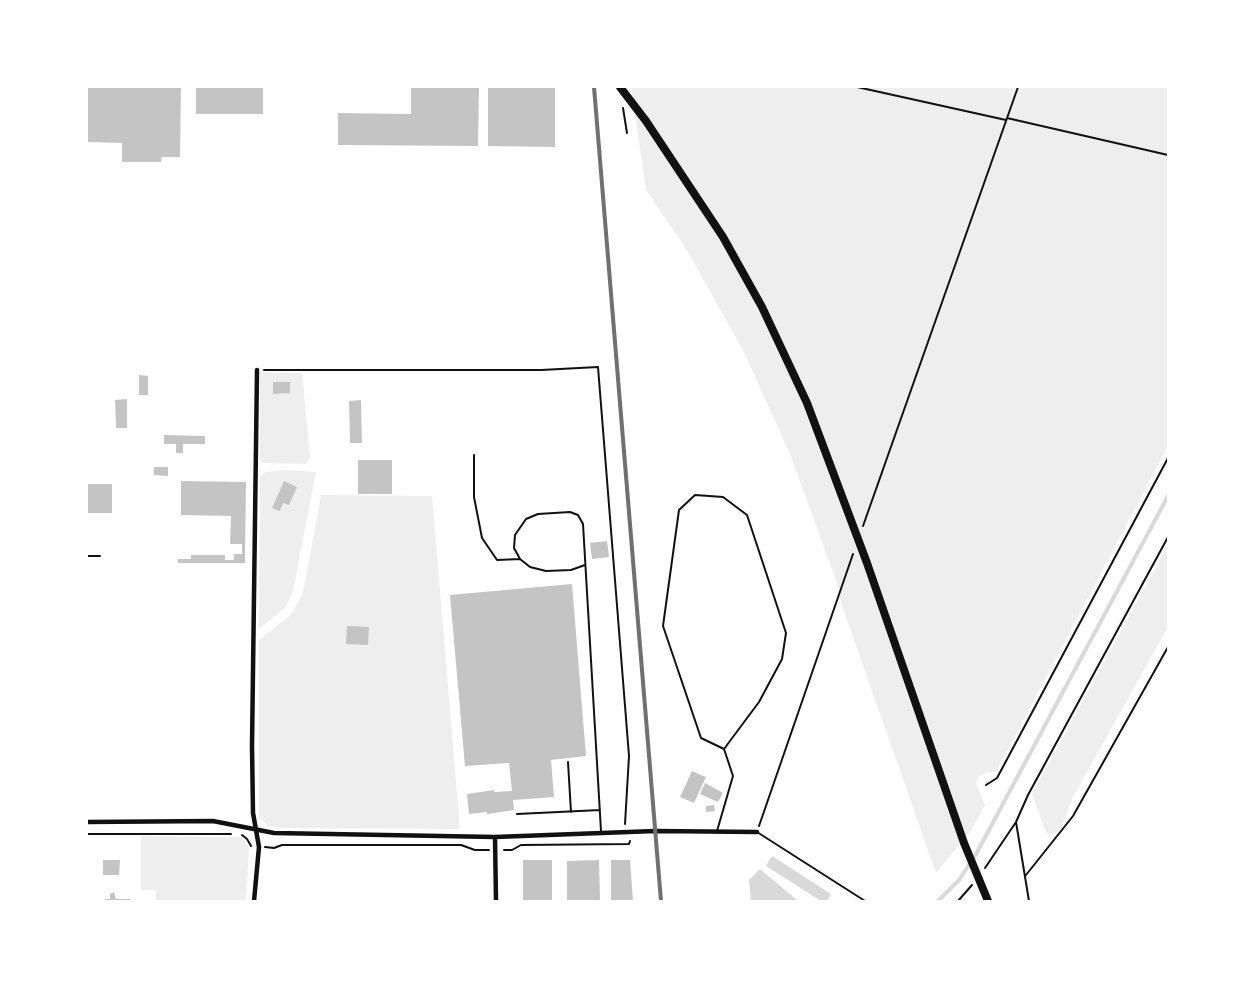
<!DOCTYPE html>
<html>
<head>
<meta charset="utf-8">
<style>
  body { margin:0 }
  #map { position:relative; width:1255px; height:988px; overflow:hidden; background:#fff; font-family:Montserrat,sans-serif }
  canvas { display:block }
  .frame { position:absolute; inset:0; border:88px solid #fff; pointer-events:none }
</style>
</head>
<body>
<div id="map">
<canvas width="1255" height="988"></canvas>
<div class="frame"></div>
</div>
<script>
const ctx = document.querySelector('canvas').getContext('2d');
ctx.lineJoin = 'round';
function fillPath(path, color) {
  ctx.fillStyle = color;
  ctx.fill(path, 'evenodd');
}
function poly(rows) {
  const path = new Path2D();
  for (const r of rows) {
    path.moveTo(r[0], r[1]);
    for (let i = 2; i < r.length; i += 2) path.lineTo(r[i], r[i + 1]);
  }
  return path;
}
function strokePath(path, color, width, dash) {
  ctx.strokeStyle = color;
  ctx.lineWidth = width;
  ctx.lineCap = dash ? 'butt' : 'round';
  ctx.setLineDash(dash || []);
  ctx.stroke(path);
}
fillPath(poly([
  [631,87,1168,87,1168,446,996,772,987,772,979,776,976,783,985,805,970,832,936,873,842,606,836,580,790,454,743,350,685,247,646,190],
  [260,372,302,373,310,457,306,464,263,463,260,460],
  [286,470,316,472,293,591,286,607,259,629,260,477,265,472],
  [321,495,432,496,460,829,284,828,269,826,259,818,259,640,286,619,292,613,302,595,306,578],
  [1168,545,1168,627,1073,797,1065,819,1056,834,1046,833,1032,794],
  [141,836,242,837,249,847,246,901,156,901,156,890,141,890]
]), '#eee');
fillPath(poly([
  [772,856,831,894,827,901,821,901,766,866],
  [760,869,798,901,751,901,749,880]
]), '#d9d9d9');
strokePath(poly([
  [938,901,959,880,975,856,1168,496]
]), '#d9d9d9', 4);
fillPath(poly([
  [88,87,181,87,180,157,162,157,161,162,122,162,122,143,87,142],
  [196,87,263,87,263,114,196,114],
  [411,87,479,87,478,146,338,145,338,113,411,114],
  [488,87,555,87,555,147,488,146],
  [139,375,148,376,148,395,139,395],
  [273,382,290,382,290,393,273,394],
  [127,399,127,428,116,428,115,400],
  [361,400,362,443,350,443,349,401],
  [164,435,205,436,205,444,183,444,183,453,176,453,176,444,164,444],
  [358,460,392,460,392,494,358,494],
  [154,467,168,467,168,476,154,475],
  [181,481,246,482,245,563,178,563,178,559,191,559,191,555,225,555,225,560,234,560,234,554,242,554,242,544,230,544,231,516,181,515],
  [284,481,297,487,289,505,283,503,280,511,272,508],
  [87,484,112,484,112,513,87,513],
  [607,541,609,557,592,559,590,543],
  [572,584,586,756,551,760,554,797,513,800,514,810,487,814,487,812,469,814,467,794,494,790,494,792,512,791,509,763,465,766,450,595],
  [347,626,369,627,368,645,346,644],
  [692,771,706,777,694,803,680,797],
  [705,783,723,793,718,802,700,794],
  [714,805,715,811,706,812,706,806],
  [103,860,120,860,119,875,103,875],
  [523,860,552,860,552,901,523,901],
  [599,860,600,901,567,901,567,861],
  [611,860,630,860,633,901,611,901],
  [114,892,116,899,130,899,130,901,105,901,105,899,110,899,110,894]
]), '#c4c4c4');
strokePath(poly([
  [857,87,1006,120],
  [623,108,627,133],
  [1007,118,1168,155],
  [264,370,541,370,598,367,629,756,625,824],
  [863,526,1018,87],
  [986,785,997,778,1168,458],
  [1016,822,1029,901],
  [759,826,853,554],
  [87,834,231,834],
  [242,835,247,839,251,846],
  [265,847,274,848,282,845,461,845,475,850,489,850],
  [504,850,512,850,521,845,629,844,630,841],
  [985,868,1016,822,1028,795,1168,537],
  [1026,875,1073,816,1168,647],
  [958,901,972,885]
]), '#111', 2);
strokePath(poly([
  [474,455,474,497,482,538,497,560,520,559],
  [87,556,100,556],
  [585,565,571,570,546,571,530,567,520,559,514,548,515,535,526,519,538,514,570,512,578,515,583,524,601,831],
  [568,762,571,812],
  [517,814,600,810],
  [717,831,733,776,724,749,759,702,782,659,786,633,747,515,723,497,695,495,679,510,663,626,701,738,724,749],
  [757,832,865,901]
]), '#111', 2);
strokePath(poly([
  [87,822,213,821,274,833,495,837,655,831,757,832],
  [495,837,496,901],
  [254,901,259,847,253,813,252,746,257,370]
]), '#111', 4.5);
strokePath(poly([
  [620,87,646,121,723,237,762,307,807,403,867,563,964,843,988,901]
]), '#111', 8);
strokePath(poly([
  [594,87,661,901]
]), '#707070', 4);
</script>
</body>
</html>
